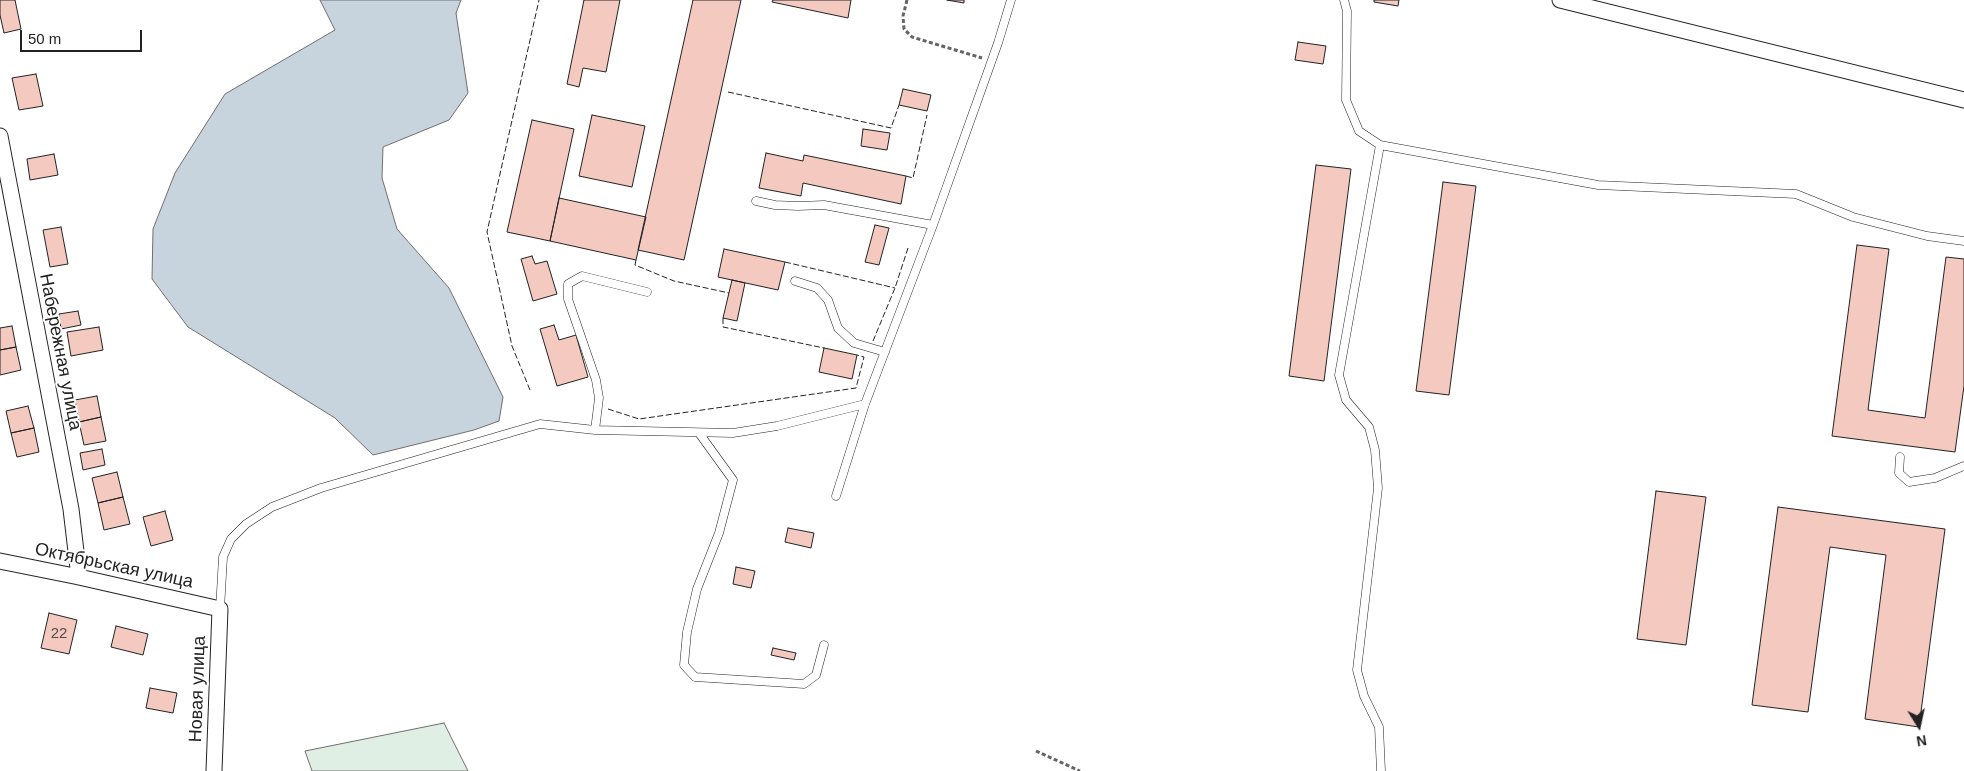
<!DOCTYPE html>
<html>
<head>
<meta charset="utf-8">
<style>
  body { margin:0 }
  #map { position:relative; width:1964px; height:771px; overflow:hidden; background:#fff; font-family:Arial,sans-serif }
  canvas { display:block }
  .north { position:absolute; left:1894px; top:701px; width:50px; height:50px; -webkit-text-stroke:4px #fff; paint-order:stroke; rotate:170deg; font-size:14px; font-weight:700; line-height:20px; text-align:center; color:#222 }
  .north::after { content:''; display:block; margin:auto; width:18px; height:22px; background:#222; clip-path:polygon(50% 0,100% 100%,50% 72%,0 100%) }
  .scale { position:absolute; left:20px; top:30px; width:122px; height:22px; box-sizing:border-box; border:2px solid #222; border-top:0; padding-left:6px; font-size:15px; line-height:18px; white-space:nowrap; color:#222; -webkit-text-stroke:4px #fff; paint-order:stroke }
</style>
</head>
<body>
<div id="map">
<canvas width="1964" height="771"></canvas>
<div class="north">N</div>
<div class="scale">50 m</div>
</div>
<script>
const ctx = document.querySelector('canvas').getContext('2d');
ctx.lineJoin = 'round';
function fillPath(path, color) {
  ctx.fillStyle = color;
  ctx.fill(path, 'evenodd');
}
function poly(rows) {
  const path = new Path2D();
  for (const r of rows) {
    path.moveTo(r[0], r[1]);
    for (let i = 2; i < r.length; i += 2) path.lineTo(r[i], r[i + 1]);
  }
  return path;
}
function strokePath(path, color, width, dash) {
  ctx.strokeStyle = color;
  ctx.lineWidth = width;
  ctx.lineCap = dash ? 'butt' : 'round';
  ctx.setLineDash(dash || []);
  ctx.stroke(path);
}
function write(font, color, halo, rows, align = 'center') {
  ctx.font = font + ' Arial,sans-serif';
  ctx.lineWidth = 4;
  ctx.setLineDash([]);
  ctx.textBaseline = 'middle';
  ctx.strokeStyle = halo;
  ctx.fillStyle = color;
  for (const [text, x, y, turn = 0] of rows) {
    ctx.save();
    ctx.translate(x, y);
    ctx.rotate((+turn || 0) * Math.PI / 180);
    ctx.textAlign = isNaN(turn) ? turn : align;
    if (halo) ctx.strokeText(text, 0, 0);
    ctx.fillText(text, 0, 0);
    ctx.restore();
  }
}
const green = poly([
  [444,723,468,771,312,771,305,751,444,723]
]);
fillPath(green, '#e0efe3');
strokePath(green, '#6f6f6f', 1);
const water = poly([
  [320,0,461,0,456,13,468,93,449,120,383,147,382,178,397,229,449,288,503,397,499,421,474,430,373,455,335,418,188,327,152,279,153,229,175,173,225,94,335,30,320,0]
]);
fillPath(water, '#c7d3dd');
strokePath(water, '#6f6f6f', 1);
const building = poly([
  [0,0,15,0,21,29,4,33,0,15,0,0],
  [584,0,620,0,606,72,583,68,579,87,567,84,584,0],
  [693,0,741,0,684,260,638,250,693,0],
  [773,0,851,0,848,18,772,2,773,0],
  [947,0,964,0,964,3,947,0],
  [1374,0,1399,0,1398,6,1374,2,1374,0],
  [1298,42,1326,46,1323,64,1295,60,1298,42],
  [36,74,43,106,19,110,12,78,36,74],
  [903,89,931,95,927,111,899,105,903,89],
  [592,115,645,126,632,187,579,176,592,115],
  [532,120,574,129,550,241,507,232,532,120],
  [863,129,890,133,887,150,861,146,863,129],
  [766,153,803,161,804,155,906,176,901,204,803,183,801,196,759,188,766,153],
  [54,154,58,175,30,180,27,159,54,154],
  [1316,165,1351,169,1324,381,1289,376,1316,165],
  [1443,182,1476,186,1449,395,1416,391,1443,182],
  [559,198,646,217,636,260,550,241,559,198],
  [875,225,889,228,879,265,865,262,875,225],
  [61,227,68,264,50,267,43,230,61,227],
  [1857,245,1889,249,1868,410,1925,418,1946,257,1964,259,1964,386,1955,452,1832,436,1857,245],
  [724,249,785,262,778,290,718,277,724,249],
  [532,256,535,264,547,261,557,294,533,301,521,259,532,256],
  [732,280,745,283,737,321,723,318,732,280],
  [78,311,81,325,61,329,59,314,78,311],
  [554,325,559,340,576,335,588,377,557,386,540,329,554,325],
  [12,326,16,347,0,350,0,328,12,326],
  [99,327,103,350,71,356,67,332,99,327],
  [16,347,21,370,0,375,0,350,16,347],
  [824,348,857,355,852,379,819,372,824,348],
  [97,396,101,417,79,422,75,400,97,396],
  [28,406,34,428,11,433,6,411,28,406],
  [101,417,106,441,84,445,79,422,101,417],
  [34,428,39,452,17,457,11,433,34,428],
  [102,449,105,465,83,470,80,453,102,449],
  [117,472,123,497,98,503,92,478,117,472],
  [1656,491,1706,497,1686,645,1637,639,1656,491],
  [123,497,130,524,104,530,98,503,123,497],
  [1778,507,1945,529,1919,727,1865,719,1886,555,1830,547,1808,712,1752,705,1778,507],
  [165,511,173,540,151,546,143,517,165,511],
  [788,528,814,533,811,548,785,542,788,528],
  [736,567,755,571,751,588,733,584,736,567],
  [49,613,77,620,69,654,41,648,49,613],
  [116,626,148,634,143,655,111,647,116,626],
  [773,648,796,653,794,660,771,655,773,648],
  [150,688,177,693,173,713,146,708,150,688]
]);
fillPath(building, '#f3c9c0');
strokePath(building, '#222', 1);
const service = poly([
  [1344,0,1347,11,1346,100,1359,131,1380,145,1598,185,1796,194,1853,217,1927,236,1964,241],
  [1380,145,1339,375,1346,400,1369,427,1375,450,1378,488,1357,670,1364,696,1379,727,1381,771],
  [756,201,775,205,798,206,824,205,933,225],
  [795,281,817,288,828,300,838,328,854,343,885,352],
  [595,430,599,398,596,380,568,299,568,284,582,276,647,292],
  [699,433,733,480,719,533,697,589,687,632,684,665,695,677,804,684,816,675,824,645],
  [1900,457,1899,473,1909,482,1935,478,1964,466],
  [836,496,865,404,933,225,998,43,1011,0],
  [220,609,223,557,231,539,246,524,272,507,321,488,540,424,595,430,733,433,777,426,865,404]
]);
const minor = poly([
  [1560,0,1964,100],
  [0,136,71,509,79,577],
  [0,561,79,577,220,609,214,771]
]);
strokePath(service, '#222', 9);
strokePath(minor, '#222', 17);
strokePath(poly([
  [907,0,903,16,904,29,912,37,982,58],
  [1036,751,1080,771]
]), '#646464', 3, [4, 2.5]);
strokePath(service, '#fff', 8);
strokePath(minor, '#fff', 15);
strokePath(poly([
  [728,92,891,128,899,105],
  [906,176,913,178,927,115],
  [636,260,635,265,674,281,729,293],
  [785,262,895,288],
  [723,318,723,327,824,348],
  [873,341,895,288,908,248],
  [530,390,512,346,487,232,539,0],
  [608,409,639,419,856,388,864,357,857,355]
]), '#222', 1, [6, 2.5]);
write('15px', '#564c4a', null, [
  ["22",59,634]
]);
write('18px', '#222', '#fff', [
  ["Набережная улица",60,352,79],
  ["Октябрьская улица",114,566,12],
  ["Новая улица",198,689,-88]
]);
</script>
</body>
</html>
